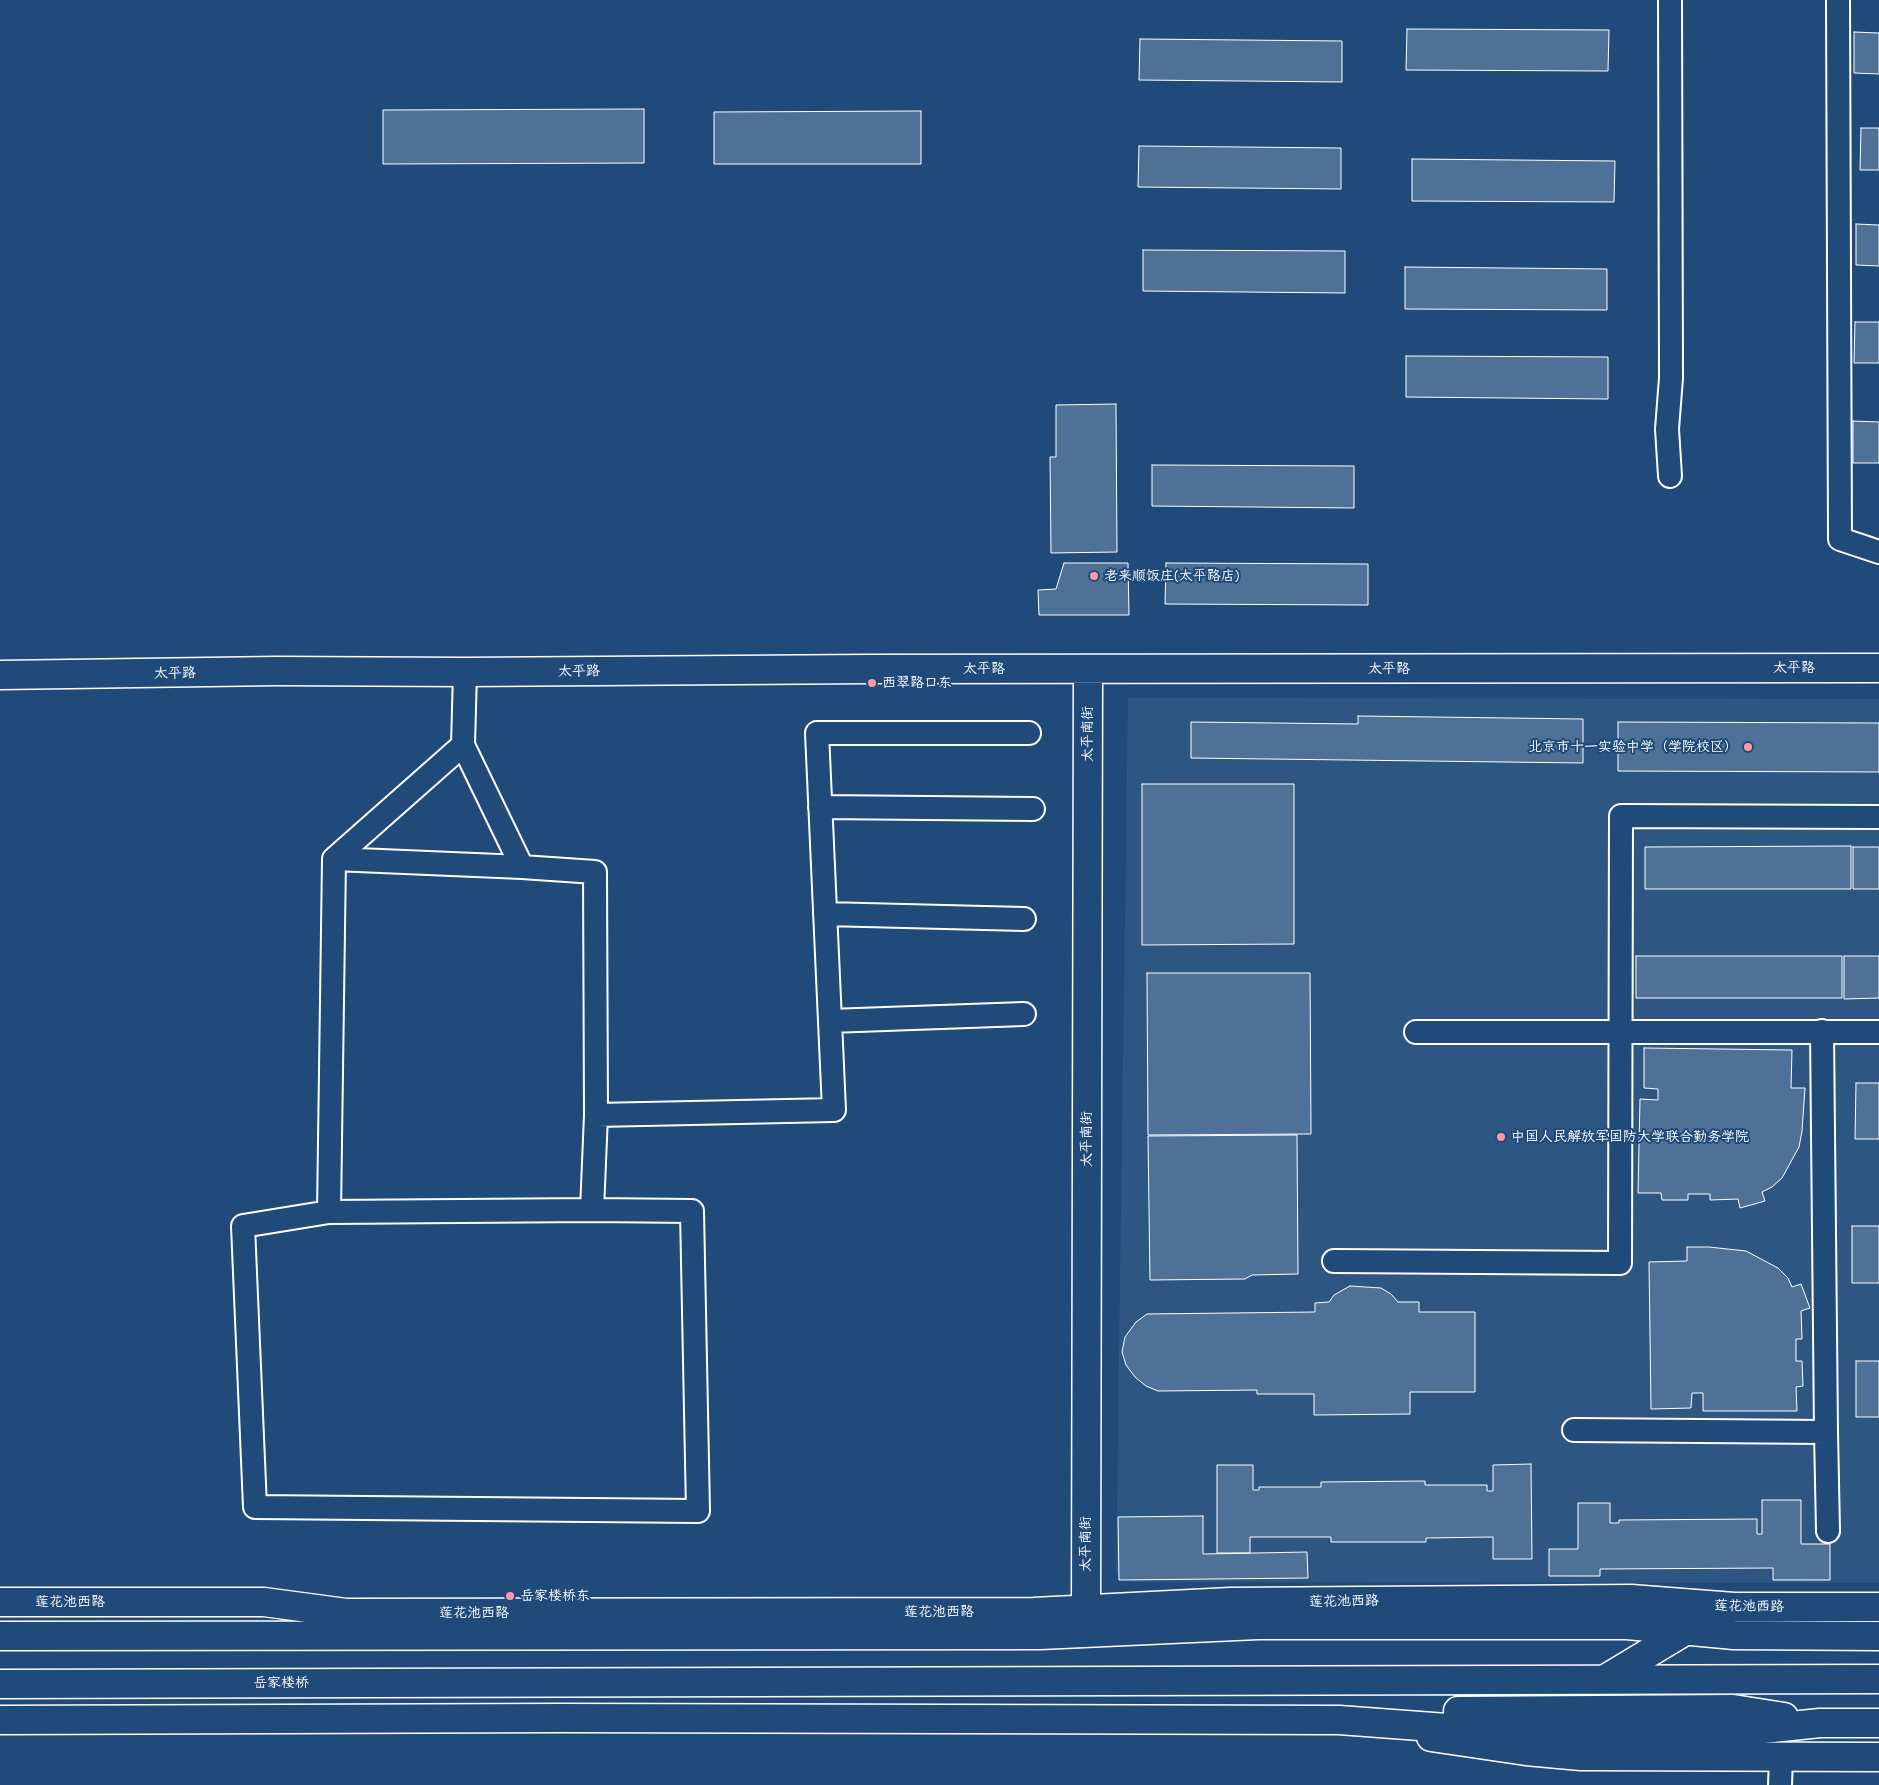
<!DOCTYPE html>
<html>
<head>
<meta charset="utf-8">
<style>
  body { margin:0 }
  canvas { display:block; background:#1f4a7a }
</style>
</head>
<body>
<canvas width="1879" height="1785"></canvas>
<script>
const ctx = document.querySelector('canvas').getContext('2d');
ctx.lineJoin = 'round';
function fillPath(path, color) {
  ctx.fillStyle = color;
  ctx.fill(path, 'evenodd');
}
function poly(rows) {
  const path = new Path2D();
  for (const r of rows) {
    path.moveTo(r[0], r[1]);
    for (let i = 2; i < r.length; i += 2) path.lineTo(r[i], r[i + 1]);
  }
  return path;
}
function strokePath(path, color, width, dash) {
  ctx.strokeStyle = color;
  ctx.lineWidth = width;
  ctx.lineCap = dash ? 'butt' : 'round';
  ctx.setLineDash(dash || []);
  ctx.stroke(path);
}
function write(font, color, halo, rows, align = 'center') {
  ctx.font = font + ' Mali,"LXGW WenKai TC",sans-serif';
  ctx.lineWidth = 4;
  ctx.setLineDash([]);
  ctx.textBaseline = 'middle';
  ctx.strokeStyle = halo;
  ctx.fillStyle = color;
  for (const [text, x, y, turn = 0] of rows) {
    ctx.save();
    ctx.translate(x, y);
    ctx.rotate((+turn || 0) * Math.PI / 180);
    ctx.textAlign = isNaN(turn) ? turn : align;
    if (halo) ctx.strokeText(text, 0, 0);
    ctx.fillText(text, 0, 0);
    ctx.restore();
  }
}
fillPath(poly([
  [1128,698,1879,699,1879,1583,1132,1582,1116,1574]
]), '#2e5683');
const building = poly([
  [1407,29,1609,30,1608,71,1406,70,1407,29],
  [1854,32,1879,33,1879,74,1854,73,1854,32],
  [1140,39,1342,41,1342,82,1139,80,1140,39],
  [644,109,644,163,383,164,383,110,644,109],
  [921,111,921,164,714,164,714,112,921,111],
  [1861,128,1879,128,1879,170,1860,170,1861,128],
  [1139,146,1341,148,1341,189,1138,187,1139,146],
  [1412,159,1615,161,1614,202,1412,201,1412,159],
  [1856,224,1879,225,1879,266,1856,265,1856,224],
  [1143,250,1345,251,1345,293,1143,291,1143,250],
  [1405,267,1607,269,1607,310,1405,309,1405,267],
  [1855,322,1879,322,1879,363,1854,363,1855,322],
  [1406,356,1608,357,1608,399,1406,397,1406,356],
  [1116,404,1117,552,1051,553,1050,457,1056,457,1056,405,1116,404],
  [1853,421,1879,422,1879,463,1853,463,1853,421],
  [1152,465,1354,466,1354,508,1152,506,1152,465],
  [1064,563,1128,563,1129,615,1039,615,1038,590,1056,589,1064,563],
  [1166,563,1368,564,1368,605,1165,604,1166,563],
  [1358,716,1583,719,1583,763,1191,758,1191,722,1358,724,1358,716],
  [1618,722,1879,723,1879,772,1618,771,1618,722],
  [1142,784,1294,784,1294,944,1142,945,1142,784],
  [1851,846,1851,889,1645,889,1645,847,1851,846],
  [1853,847,1879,847,1879,889,1853,889,1853,847],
  [1636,956,1842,956,1842,998,1636,998,1636,956],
  [1844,956,1879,956,1879,998,1844,999,1844,956],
  [1147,973,1310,973,1311,1134,1148,1135,1147,973],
  [1644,1048,1792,1050,1791,1088,1805,1088,1802,1131,1799,1147,1782,1178,1772,1187,1762,1192,1765,1201,1740,1208,1738,1199,1710,1200,1710,1194,1688,1194,1688,1200,1662,1200,1661,1193,1638,1193,1640,1099,1658,1100,1658,1089,1644,1088,1644,1048],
  [1856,1083,1879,1083,1879,1139,1855,1139,1856,1083],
  [1297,1135,1298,1274,1252,1275,1245,1279,1150,1280,1148,1136,1297,1135],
  [1852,1226,1879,1226,1879,1283,1852,1283,1852,1226],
  [1687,1247,1709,1247,1746,1251,1778,1268,1788,1278,1792,1287,1801,1284,1810,1308,1801,1311,1802,1339,1796,1339,1796,1361,1802,1361,1803,1386,1796,1387,1797,1411,1703,1411,1703,1393,1692,1393,1691,1408,1651,1409,1649,1262,1687,1261,1687,1247],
  [1350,1286,1381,1288,1391,1294,1398,1302,1419,1302,1419,1312,1475,1312,1475,1392,1410,1392,1410,1414,1314,1415,1314,1394,1257,1394,1257,1390,1158,1391,1146,1386,1135,1377,1126,1365,1122,1352,1125,1337,1136,1322,1147,1314,1315,1312,1315,1303,1329,1302,1334,1295,1350,1286],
  [1856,1361,1879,1361,1879,1417,1856,1417,1856,1361],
  [1531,1464,1532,1559,1493,1559,1493,1537,1426,1538,1426,1542,1331,1542,1331,1537,1250,1537,1250,1553,1217,1553,1217,1465,1253,1465,1253,1490,1259,1490,1259,1487,1321,1487,1321,1482,1425,1481,1425,1485,1487,1485,1487,1491,1493,1491,1493,1465,1531,1464],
  [1762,1500,1801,1500,1801,1544,1830,1544,1830,1580,1773,1580,1773,1568,1600,1569,1600,1576,1549,1576,1549,1549,1578,1549,1578,1503,1610,1503,1610,1523,1619,1523,1619,1520,1757,1519,1757,1534,1762,1534,1762,1500],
  [1203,1516,1203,1554,1307,1552,1308,1578,1119,1580,1118,1517,1203,1516]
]);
fillPath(building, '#507197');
strokePath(building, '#fff', 1);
const street = poly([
  [1838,0,1840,539,1879,552],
  [1670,476,1667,429,1671,378,1670,0],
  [465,672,463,745,522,867,595,872,596,1115,834,1110,817,733,1029,733],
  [463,745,334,859,329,1212,243,1226,255,1507,698,1511,692,1211,592,1210,596,1115],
  [820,807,1033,809],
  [334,859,522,867],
  [825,914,1024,919],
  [830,1021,1024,1014],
  [1416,1032,1879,1032],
  [329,1212,592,1210],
  [1334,1261,1620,1263,1621,816,1879,817],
  [1574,1430,1826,1432,1822,1031],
  [1826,1432,1828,1531],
  [1780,1785,1781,1758]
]);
const secondary = poly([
  [0,675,277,671,465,672,870,669,1879,668],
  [0,1602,264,1602,346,1613,1034,1612,1230,1602,1631,1599,1734,1607,1879,1607],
  [1086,1609,1088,669],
  [0,1636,1040,1635,1258,1625,1627,1625,1734,1635,1879,1636],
  [1431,1737,1526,1751,1581,1756,1879,1757]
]);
const highway = poly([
  [1607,1678,1685,1631],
  [0,1684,1879,1679],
  [1458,1711,1733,1709,1784,1717],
  [0,1720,561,1718,1339,1720,1581,1738,1686,1737,1820,1723,1879,1723]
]);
strokePath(street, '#fff', 26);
strokePath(secondary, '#fff', 31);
strokePath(highway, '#fff', 31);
strokePath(street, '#1f4a7a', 22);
strokePath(secondary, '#1f4a7a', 28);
strokePath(highway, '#1f4a7a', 28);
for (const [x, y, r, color] of [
  [1094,576,5,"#ff9aa2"],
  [872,683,5,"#ff9aa2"],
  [1748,747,5,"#ff9aa2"],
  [1501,1137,5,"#ff9aa2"],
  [510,1596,5,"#ff9aa2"]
]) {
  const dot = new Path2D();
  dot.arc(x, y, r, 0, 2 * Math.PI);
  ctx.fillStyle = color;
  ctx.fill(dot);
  strokePath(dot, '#1f4a7a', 2);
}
write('14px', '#fff', '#1f4a7a', [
  ["老来顺饭庄(太平路店)",1104,576],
  ["西翠路口东",882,683],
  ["北京市十一实验中学（学院校区）",1738,747,"right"],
  ["中国人民解放军国防大学联合勤务学院",1511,1137],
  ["岳家楼桥东",520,1596]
], 'left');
write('14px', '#fff', '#1f4a7a', [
  ["太平路",1794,668],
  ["太平路",984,669],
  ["太平路",1389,669],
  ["太平路",579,671,-1],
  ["太平路",175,673,-1],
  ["太平南街",1088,734,-90],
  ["太平南街",1087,1139,-90],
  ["太平南街",1086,1544,-90],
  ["莲花池西路",1344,1601,-1],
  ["莲花池西路",70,1602],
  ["莲花池西路",1749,1606,1],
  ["莲花池西路",939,1612],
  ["莲花池西路",474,1613],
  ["岳家楼桥",281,1683]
]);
</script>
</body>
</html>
